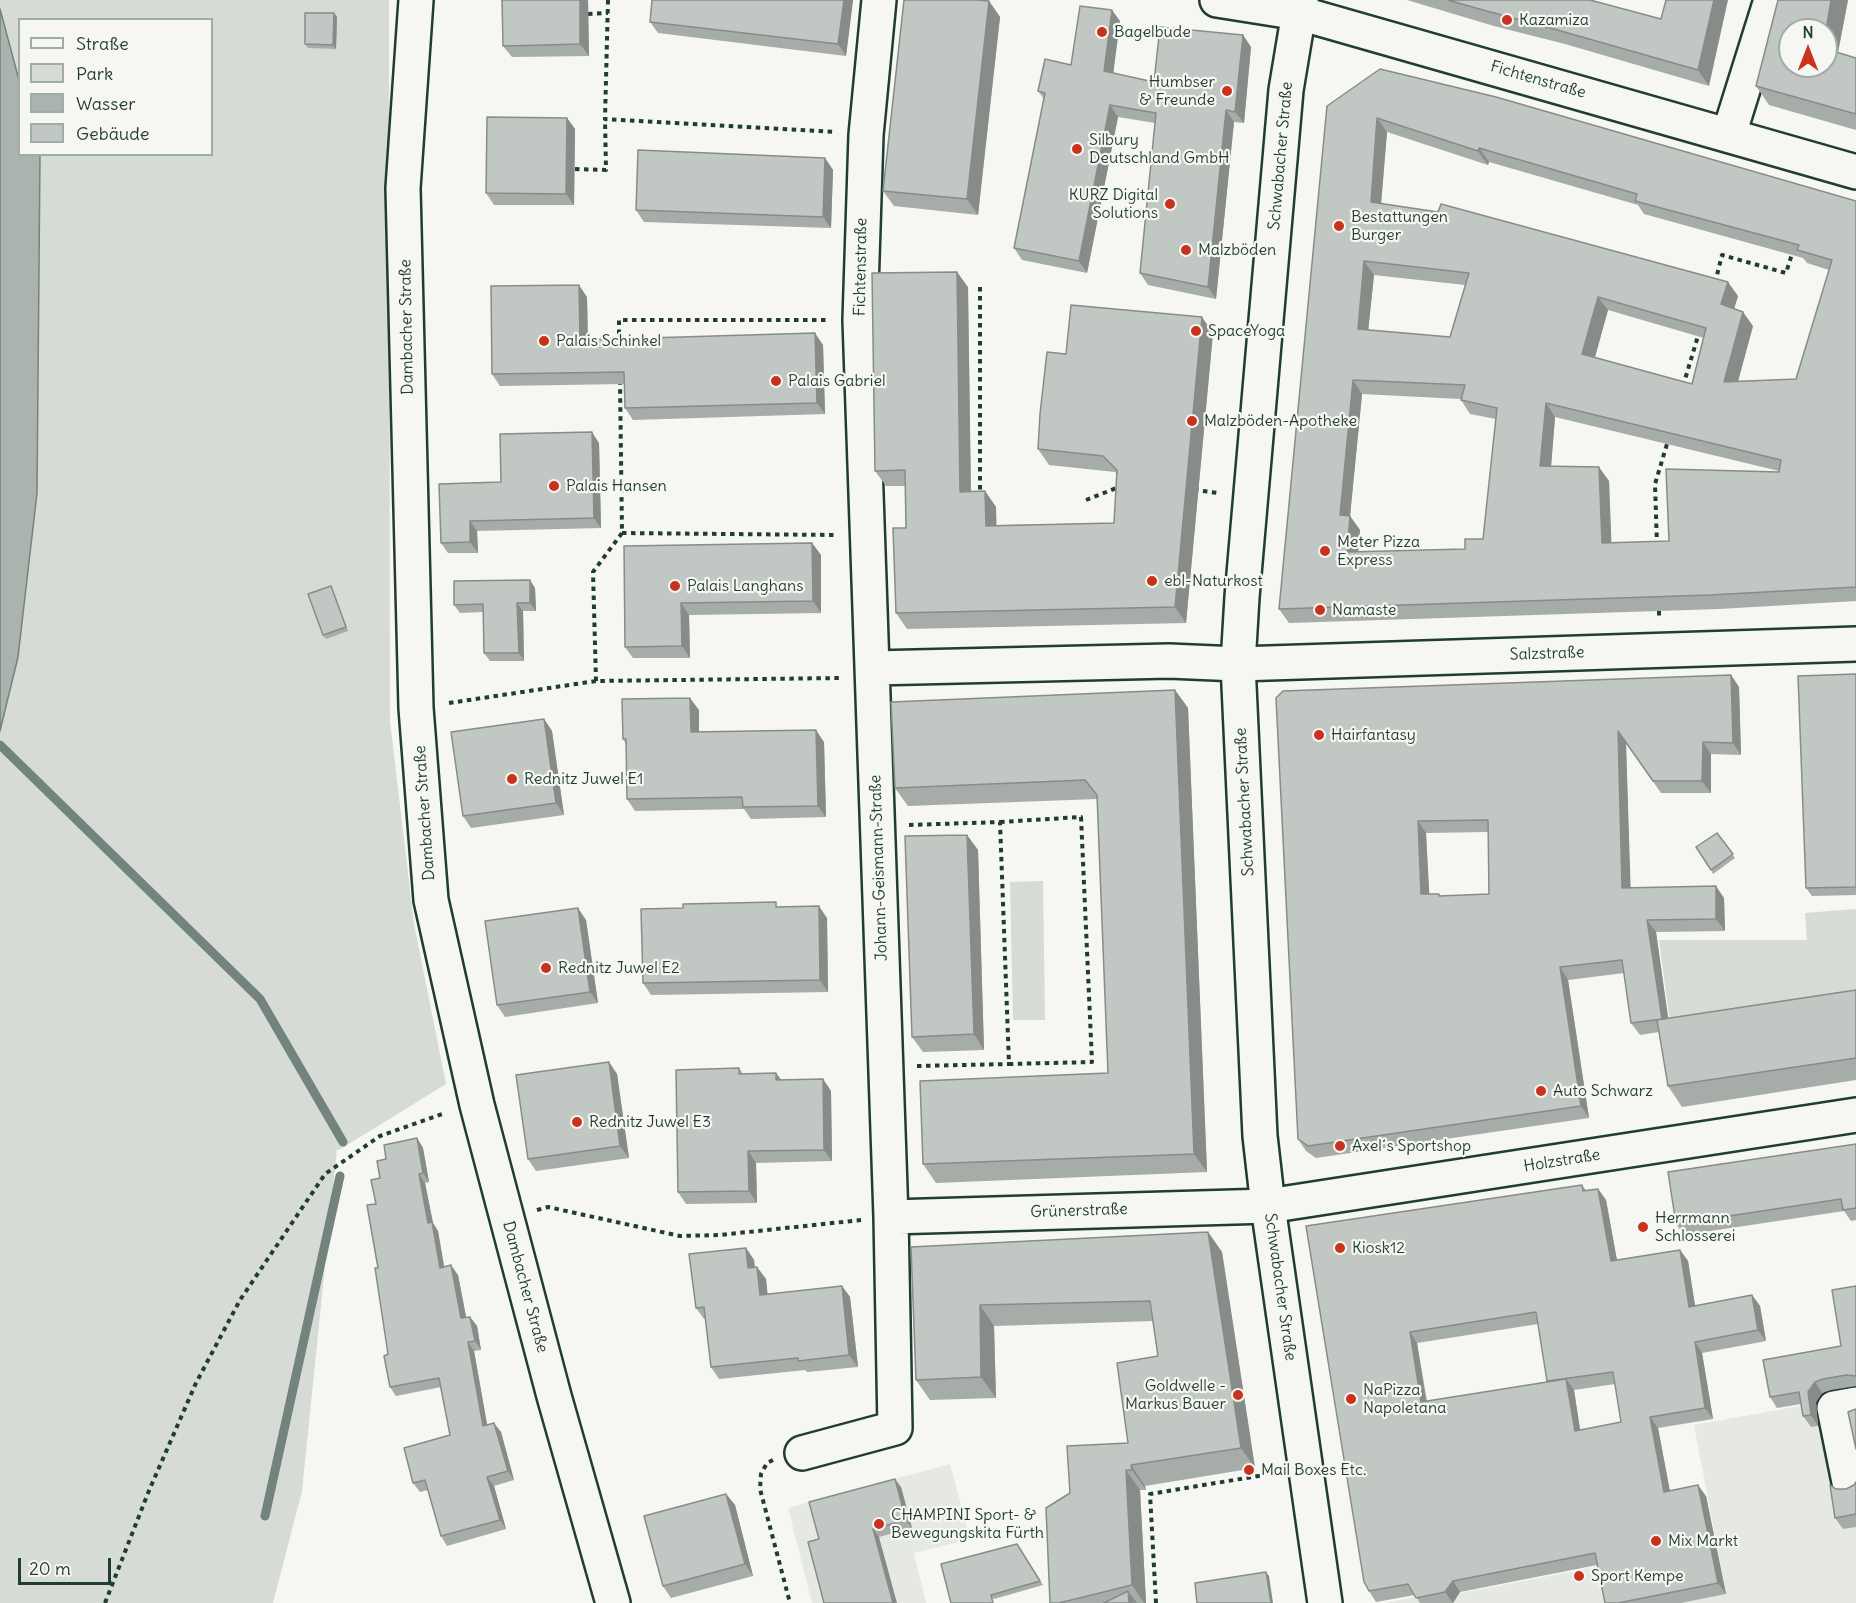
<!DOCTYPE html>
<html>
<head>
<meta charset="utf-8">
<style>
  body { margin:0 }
  #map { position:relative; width:1856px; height:1603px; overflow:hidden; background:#f6f6f2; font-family:Delius,sans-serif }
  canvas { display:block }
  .legend { position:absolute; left:18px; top:18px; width:195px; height:138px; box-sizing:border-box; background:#f6f6f2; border:2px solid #a0aca6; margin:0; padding:8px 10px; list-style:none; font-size:18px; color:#1f3d34 }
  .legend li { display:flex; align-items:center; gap:12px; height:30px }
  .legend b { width:30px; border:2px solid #a0aca6 }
  .north { position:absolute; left:1778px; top:18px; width:60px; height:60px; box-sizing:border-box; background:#f6f6f2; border:2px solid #a0aca6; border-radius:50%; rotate:0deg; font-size:16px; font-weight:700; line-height:24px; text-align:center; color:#1f3d34 }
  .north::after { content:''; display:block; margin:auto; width:21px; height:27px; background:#c8321e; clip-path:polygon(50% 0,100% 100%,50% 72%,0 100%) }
  .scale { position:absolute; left:18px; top:1558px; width:93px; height:27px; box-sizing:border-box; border:3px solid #1f3d34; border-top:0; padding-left:8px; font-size:18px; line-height:21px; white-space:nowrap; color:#1f3d34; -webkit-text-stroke:4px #f6f6f2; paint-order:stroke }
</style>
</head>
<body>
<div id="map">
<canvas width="1856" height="1603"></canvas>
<ul class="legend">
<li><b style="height:8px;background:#f6f6f2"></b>Straße</li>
<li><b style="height:16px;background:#d6dbd6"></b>Park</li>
<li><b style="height:16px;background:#aab3ae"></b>Wasser</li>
<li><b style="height:16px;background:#c1c8c3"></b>Gebäude</li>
</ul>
<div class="north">N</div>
<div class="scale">20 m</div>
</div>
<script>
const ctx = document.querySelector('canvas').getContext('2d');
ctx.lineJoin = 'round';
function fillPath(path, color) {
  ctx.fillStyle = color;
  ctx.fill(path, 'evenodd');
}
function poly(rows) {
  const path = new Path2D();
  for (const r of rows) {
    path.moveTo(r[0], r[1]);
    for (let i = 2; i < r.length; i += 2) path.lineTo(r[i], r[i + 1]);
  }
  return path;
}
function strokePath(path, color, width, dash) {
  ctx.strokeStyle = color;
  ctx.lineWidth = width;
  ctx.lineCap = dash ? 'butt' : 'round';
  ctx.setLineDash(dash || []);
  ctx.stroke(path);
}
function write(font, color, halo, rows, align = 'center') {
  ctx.font = font + ' Delius,sans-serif';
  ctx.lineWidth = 4.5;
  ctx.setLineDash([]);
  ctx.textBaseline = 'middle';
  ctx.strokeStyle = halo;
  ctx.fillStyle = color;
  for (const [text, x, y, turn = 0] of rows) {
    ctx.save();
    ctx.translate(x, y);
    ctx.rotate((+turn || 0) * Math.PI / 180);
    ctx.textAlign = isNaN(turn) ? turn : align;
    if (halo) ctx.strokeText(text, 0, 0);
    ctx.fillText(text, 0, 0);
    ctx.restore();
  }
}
fillPath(poly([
  [1856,1396,1856,1603,1681,1603,1726,1594,1694,1425],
  [950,1464,970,1539,914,1553,926,1603,812,1603,788,1508],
  [1601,1566,1611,1603,1385,1603,1415,1597,1416,1600,1456,1594]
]), '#e6e8e4');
fillPath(poly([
  [0,0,389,0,390,721,414,924,446,1084,339,1150,337,1149,302,1491,273,1603,0,1603],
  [20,20,212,20,212,154,20,154],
  [1043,881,1045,1020,1013,1020,1010,882],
  [1856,909,1856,1013,1672,1037,1659,940,1807,940,1805,913]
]), '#d6dbd6');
const water = poly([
  [0,9,19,80,20,154,40,155,37,493,18,657,0,731,0,9]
]);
fillPath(water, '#aab3ae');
strokePath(water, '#72847d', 1.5);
strokePath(poly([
  [0,745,260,999,343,1142],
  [265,1516,340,1176]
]), '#72847d', 9);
const minor = poly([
  [416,0,403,188,416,708,431,900,477,1105,554,1396,613,1603],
  [1217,0,1299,13,1856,172],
  [1729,134,1771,0],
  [873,668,1169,661,1238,664,1856,644],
  [891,1217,1268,1206,1856,1115],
  [802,1453,895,1428,891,1217,860,320,866,135,879,0],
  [1849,1482,1834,1408,1856,1404]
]);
const major = poly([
  [1301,0,1286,90,1242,597,1238,664,1260,1136,1268,1206,1325,1603]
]);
strokePath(minor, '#1f3d34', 38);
strokePath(major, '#1f3d34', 38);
strokePath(poly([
  [608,0,605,119,836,132],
  [588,14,608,13],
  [575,169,606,170,605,119],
  [1715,283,1722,255,1786,273,1792,254],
  [980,287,980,496],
  [619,343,619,320,829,320],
  [1683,386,1698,336],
  [1194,490,1219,493],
  [1086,500,1119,487],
  [622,533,837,535],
  [1657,546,1655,484,1667,444],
  [1659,611,1659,620],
  [596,681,593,572,622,533,620,380],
  [449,703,596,681,841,678],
  [909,825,1000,822,1009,1064,1092,1062,1081,817,1000,822],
  [917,1066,1009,1064],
  [537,1210,548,1207,680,1236,720,1235,861,1220],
  [773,1460,767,1463,761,1474,760,1489,790,1603],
  [105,1603,148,1493,196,1383,240,1300,325,1174,380,1136,445,1113],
  [1156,1603,1150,1494,1264,1475]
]), '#1f3d34', 4, [4.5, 4.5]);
strokePath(minor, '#f6f6f2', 33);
strokePath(major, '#f6f6f2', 33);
fillPath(poly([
  [502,0,588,0,589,56,512,57,503,46],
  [652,0,853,0,846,56,658,33,650,22],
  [1407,0,1590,0,1661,19,1666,0,1709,86,1565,44,1494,26],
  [1848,0,1838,53,1856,58,1856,130,1769,105,1756,86],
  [989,1,1000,17,978,215,894,206,883,191],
  [334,13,337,17,336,49,308,48,305,44],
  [1120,21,1113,73,1154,82,1243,35,1251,47,1244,123,1234,122,1216,299,1148,285,1140,273,1155,123,1118,117,1087,273,1022,260,1014,248,1044,99,1038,91,1071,65],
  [1327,106,1856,201,1856,601,1719,609,1289,623,1279,609],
  [1387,132,1488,165,1489,162,1638,205,1644,214,1803,258,1807,263,1829,270,1796,379,1738,381,1753,326,1734,309,1738,296,1381,204],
  [1374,275,1465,285,1450,337,1368,330],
  [1608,310,1704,338,1692,384,1595,357],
  [1362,394,1461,399,1461,400,1470,414,1496,419,1483,539,1465,549,1358,552,1360,530,1350,516],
  [1555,417,1779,471,1779,472,1669,541,1611,543,1609,481,1551,466],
  [567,118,575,129,574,205,494,205,486,193],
  [825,158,833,170,831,228,644,222,636,210],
  [968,287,971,491,985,491,996,507,996,525,1114,523,1117,474,1115,472,1049,465,1038,449,1066,354,1213,333,1186,623,907,629,896,613,906,528,906,486,886,486,875,471],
  [587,297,588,340,823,345,825,414,633,420,625,408,624,384,500,386,492,374],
  [599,443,601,528,477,531,478,553,448,553,441,543,501,482],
  [812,543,821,555,821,613,689,615,690,658,633,658,625,647,624,546],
  [331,586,333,590,348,631,326,639,323,635],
  [535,588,536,611,523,611,524,661,490,661,484,653,483,612,460,613,454,605],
  [1856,674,1856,895,1812,896,1806,888],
  [1731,675,1739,687,1741,755,1711,754,1711,793,1661,793,1626,743,1630,888,1724,898,1725,931,1656,932,1668,1018,1856,990,1856,1080,1682,1107,1668,1086,1659,1032,1640,1035,1631,1023,1624,973,1568,980,1589,1118,1316,1158,1306,1151,1298,1139,1276,698],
  [1488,832,1489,894,1440,896,1429,894,1426,833],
  [1175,690,1188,708,1207,1172,936,1183,923,1164,1108,1073,1097,799,908,806,895,788],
  [699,710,699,732,824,742,826,817,751,819,744,809,635,811,627,799,626,744,623,739],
  [544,719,552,731,564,815,471,828,463,816],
  [1717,833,1735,858,1713,874,1711,870],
  [967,835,978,850,984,1050,923,1052,912,1037],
  [779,907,827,918,828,992,651,995,643,983],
  [586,920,598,1003,505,1017,497,1005],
  [609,1062,617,1074,629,1158,536,1171,528,1159],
  [739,1068,743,1074,776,1073,781,1080,823,1079,831,1091,832,1161,756,1163,757,1203,686,1204,678,1192],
  [417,1138,423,1148,429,1182,425,1183,433,1223,438,1231,444,1267,458,1275,466,1317,470,1317,477,1326,481,1350,474,1351,487,1425,501,1432,514,1480,494,1486,506,1529,447,1546,441,1536,428,1490,420,1492,413,1483,450,1435,441,1387,396,1396,390,1387,388,1354,378,1268,376,1204,380,1178,386,1159],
  [1856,1144,1856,1220,1851,1221,1844,1211,1684,1235,1676,1224],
  [1582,1185,1586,1190,1598,1189,1606,1200,1617,1260,1680,1250,1688,1261,1695,1306,1752,1295,1760,1306,1766,1341,1702,1353,1713,1419,1658,1428,1670,1491,1706,1496,1726,1594,1681,1603,1605,1603,1597,1565,1460,1592,1453,1603,1420,1603,1415,1595,1376,1602,1369,1591,1306,1226],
  [1538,1324,1548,1382,1427,1401,1417,1343],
  [1615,1384,1621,1422,1580,1430,1574,1390],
  [1208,1232,1222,1252,1255,1468,1145,1486,1146,1490,1140,1490,1146,1603,1059,1603,1070,1493,1128,1443,1158,1356,1153,1321,994,1326,996,1398,930,1400,916,1380,911,1247],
  [746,1248,754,1260,755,1267,757,1267,766,1279,767,1294,842,1286,850,1297,858,1367,807,1372,805,1370,719,1379,711,1367,705,1319,704,1319,696,1308],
  [1856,1286,1856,1386,1831,1390,1822,1393,1816,1402,1818,1426,1811,1427,1803,1416,1801,1404,1777,1408,1770,1397,1841,1346],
  [1856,1482,1856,1527,1843,1529,1835,1518,1836,1489,1846,1489,1854,1485],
  [901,1487,912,1528,879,1537,819,1539],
  [726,1494,735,1505,753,1576,671,1598,663,1586],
  [1017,1544,1043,1585,994,1599,941,1564]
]), '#a6aca8');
fillPath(poly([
  [580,0,588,0,589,56,580,44],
  [844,0,853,0,846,56,838,44],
  [1714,0,1728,0,1709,86,1698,70],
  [1831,0,1848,0,1835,67,1826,54,1826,30],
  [989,1,1000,17,978,215,967,199],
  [1112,10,1120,21,1112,83,1104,71],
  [334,13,337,17,336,49,333,45],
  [1243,35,1251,47,1244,123,1235,112],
  [1110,105,1118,117,1087,273,1079,261],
  [1226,110,1234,122,1216,299,1208,287],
  [567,118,575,129,574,205,566,194],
  [1377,118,1387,132,1380,216,1371,202],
  [1479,148,1489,162,1488,165,1478,151],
  [825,158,833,170,831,228,823,217],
  [1364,261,1374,275,1367,342,1358,329],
  [957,272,968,287,971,507,960,492],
  [1728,282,1738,296,1731,318,1721,304],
  [579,285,587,297,588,352,580,340],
  [1598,297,1608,310,1592,368,1582,354],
  [1743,312,1753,326,1734,396,1724,382],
  [1202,317,1213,333,1186,623,1175,607],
  [815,333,823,345,825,414,817,403],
  [1353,380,1362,394,1350,516,1360,530,1357,566,1347,552,1340,515],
  [1546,403,1555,417,1550,480,1540,466],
  [592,432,599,443,601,528,594,518],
  [1599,467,1609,481,1612,557,1602,543],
  [985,491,996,507,997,541,986,526],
  [470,521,477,531,478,553,470,542],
  [812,543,821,555,821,613,813,601],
  [530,580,535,588,536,611,530,603],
  [517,603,523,611,524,661,519,653],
  [681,603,689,615,690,658,682,646],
  [1731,675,1739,687,1741,755,1733,743],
  [1175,690,1188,708,1207,1172,1194,1154],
  [690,698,699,710,699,744,691,732],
  [544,719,552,731,564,815,556,803],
  [816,730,824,742,826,817,818,806],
  [1618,731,1626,743,1631,900,1622,888],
  [1703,742,1711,754,1711,793,1702,781],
  [1418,821,1426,833,1430,907,1421,894],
  [967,835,978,850,984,1050,974,1034],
  [1716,886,1724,898,1725,931,1716,919],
  [819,906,827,918,828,992,820,980],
  [578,908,586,920,598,1003,590,992],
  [1647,920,1656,932,1670,1031,1662,1019],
  [1560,967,1568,980,1589,1118,1581,1106],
  [609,1062,617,1074,629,1158,620,1146],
  [776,1073,785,1085,776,1080],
  [823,1079,831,1091,832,1161,824,1150],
  [417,1138,423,1148,429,1182,423,1173],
  [748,1151,756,1163,757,1203,749,1191],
  [419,1174,425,1183,433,1223,438,1231,446,1277,440,1268,428,1223],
  [1598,1189,1606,1200,1619,1272,1611,1261],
  [1208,1232,1222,1252,1255,1468,1241,1448],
  [746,1248,754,1260,756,1280,748,1268],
  [1680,1250,1688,1261,1697,1318,1689,1307],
  [451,1265,458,1275,468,1327,461,1318],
  [757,1267,766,1279,769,1306,760,1295],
  [842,1286,850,1297,858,1367,849,1355],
  [1752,1295,1760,1306,1766,1341,1758,1330],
  [980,1305,994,1326,996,1398,981,1377],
  [470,1317,477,1326,481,1350,475,1341],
  [1410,1332,1417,1343,1428,1413,1421,1402],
  [468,1342,474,1351,489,1435,483,1426],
  [1695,1342,1702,1353,1713,1419,1705,1408],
  [1566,1379,1574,1390,1582,1442,1575,1431],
  [1815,1382,1822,1393,1816,1402,1818,1426,1811,1415,1808,1392],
  [1650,1417,1658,1428,1672,1503,1664,1492],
  [494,1423,501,1432,514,1480,508,1471],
  [1131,1465,1145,1486,1146,1490,1132,1470],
  [1126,1470,1140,1490,1146,1603,1144,1603,1132,1585],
  [487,1477,494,1486,506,1529,500,1520],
  [895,1479,901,1487,912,1528,906,1520],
  [1698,1485,1706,1496,1726,1594,1718,1583],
  [726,1494,735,1505,753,1576,745,1564],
  [873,1529,879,1537,897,1603,893,1603],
  [1266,1572,1269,1576,1273,1603,1271,1603],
  [1453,1581,1460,1592,1453,1603,1445,1592],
  [1128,1591,1137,1603,1129,1603]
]), '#878c88');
const building = poly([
  [502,0,580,0,580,44,503,46,502,0],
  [652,0,844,0,838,44,650,22,652,0],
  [904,0,976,0,989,1,967,199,883,191,904,0],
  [1448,0,1590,0,1661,19,1666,0,1714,0,1698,70,1554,29,1483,10,1448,0],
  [1778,0,1831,0,1826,30,1790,30,1790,66,1826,66,1826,49,1856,58,1856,114,1756,86,1778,0],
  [1080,6,1112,10,1104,71,1154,82,1160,27,1243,35,1235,112,1226,110,1208,287,1140,273,1156,113,1110,105,1079,261,1014,248,1045,93,1038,91,1045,59,1071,65,1080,6],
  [305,13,334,13,333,45,305,44,305,13],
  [1380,69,1496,97,1856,201,1856,587,1710,595,1279,609,1327,106,1380,69],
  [1377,118,1478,151,1479,148,1637,194,1635,201,1799,245,1797,250,1832,260,1796,379,1724,382,1743,312,1721,304,1728,282,1441,204,1438,212,1371,202,1377,118],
  [1364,261,1469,273,1450,337,1358,329,1364,261],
  [1598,297,1706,328,1692,384,1582,354,1598,297],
  [1353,380,1465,385,1461,400,1497,408,1483,539,1465,539,1465,549,1347,552,1350,516,1340,515,1353,380],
  [1546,403,1781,460,1779,472,1666,469,1669,541,1602,543,1599,467,1540,466,1546,403],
  [487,117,567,118,566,194,486,193,487,117],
  [638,150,825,158,823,217,636,210,638,150],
  [957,272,960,492,985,491,986,526,1114,523,1117,470,1103,456,1038,449,1040,414,1047,352,1066,354,1071,305,1202,317,1175,607,896,613,893,528,906,528,905,470,875,471,872,273,957,272],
  [579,285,580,340,815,333,817,403,625,408,624,372,492,374,491,286,579,285],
  [592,432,594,518,470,521,470,542,441,543,439,484,501,482,500,434,592,432],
  [812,543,813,601,681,603,682,646,625,647,624,546,812,543],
  [530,580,530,603,517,603,519,653,484,653,483,604,454,605,454,581,530,580],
  [331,586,346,627,323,635,308,594,331,586],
  [1856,674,1856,887,1806,888,1798,676,1856,674],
  [1731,675,1733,743,1703,742,1702,781,1653,781,1618,731,1622,888,1716,886,1716,919,1647,920,1662,1019,1631,1023,1622,960,1560,967,1581,1106,1308,1146,1298,1139,1276,698,1283,691,1731,675],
  [1488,820,1489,894,1439,896,1439,894,1421,894,1418,821,1488,820],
  [1175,690,1194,1154,923,1164,920,1081,1108,1073,1097,795,1085,780,895,788,891,702,1175,690],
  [690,698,691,732,816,730,818,806,743,807,742,797,627,799,626,739,623,739,622,699,690,698],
  [544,719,556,803,463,816,451,732,544,719],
  [1717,833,1733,854,1711,870,1696,847,1717,833],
  [967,835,974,1034,912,1037,905,836,967,835],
  [776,902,776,907,819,906,820,980,643,983,641,909,683,908,683,904,776,902],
  [578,908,590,992,497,1005,485,921,578,908],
  [1856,990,1856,1058,1668,1086,1657,1020,1856,990],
  [609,1062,620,1146,528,1159,516,1075,609,1062],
  [739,1068,739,1074,776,1073,776,1080,823,1079,824,1150,748,1151,749,1191,678,1192,676,1070,739,1068],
  [417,1138,423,1173,419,1174,428,1223,432,1222,440,1268,451,1265,461,1318,470,1317,475,1341,468,1342,483,1426,494,1423,508,1471,487,1477,500,1520,441,1536,425,1480,413,1483,404,1448,450,1435,439,1378,390,1387,384,1356,388,1354,375,1268,378,1268,367,1205,376,1204,371,1180,380,1178,377,1161,386,1159,384,1145,417,1138],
  [1856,1144,1856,1208,1843,1210,1841,1199,1676,1224,1668,1172,1856,1144],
  [1582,1185,1583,1191,1598,1189,1611,1261,1680,1250,1689,1307,1752,1295,1758,1330,1695,1342,1705,1408,1650,1417,1664,1492,1698,1485,1718,1583,1618,1603,1605,1603,1595,1553,1453,1581,1445,1592,1416,1598,1408,1584,1369,1591,1364,1582,1306,1226,1582,1185],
  [1536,1312,1547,1381,1613,1372,1621,1422,1575,1431,1566,1379,1421,1402,1410,1332,1536,1312],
  [1208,1232,1241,1448,1131,1465,1132,1470,1126,1470,1132,1585,1059,1603,1050,1603,1046,1508,1070,1493,1067,1446,1128,1443,1117,1363,1158,1356,1150,1301,980,1305,981,1377,916,1380,911,1247,1208,1232],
  [746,1248,748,1268,757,1267,760,1295,842,1286,849,1355,798,1361,798,1358,711,1367,704,1307,696,1308,689,1254,746,1248],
  [1856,1286,1856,1376,1846,1375,1823,1379,1815,1382,1808,1392,1811,1415,1803,1416,1799,1392,1770,1397,1763,1360,1841,1346,1832,1290,1856,1286],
  [1856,1409,1856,1449,1848,1412,1856,1409],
  [895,1479,906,1520,873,1529,893,1603,824,1603,808,1542,819,1539,809,1502,895,1479],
  [1856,1482,1856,1514,1835,1518,1830,1485,1836,1489,1846,1489,1854,1485,1856,1482],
  [726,1494,745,1564,663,1586,644,1516,726,1494],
  [1017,1544,1040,1581,991,1595,993,1603,951,1603,941,1564,1017,1544],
  [1266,1572,1271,1603,1197,1603,1195,1583,1266,1572],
  [1128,1591,1129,1602,1135,1601,1135,1603,1104,1603,1128,1591]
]);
fillPath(building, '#c1c8c3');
strokePath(building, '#878c88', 1.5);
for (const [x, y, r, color] of [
  [1507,20,6,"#c8321e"],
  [1102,32,6,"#c8321e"],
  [1227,91,6,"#c8321e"],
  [1077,149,6,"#c8321e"],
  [1170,204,6,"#c8321e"],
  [1339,226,6,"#c8321e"],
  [1186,250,6,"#c8321e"],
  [1196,331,6,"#c8321e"],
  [544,341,6,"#c8321e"],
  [776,381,6,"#c8321e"],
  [1192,421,6,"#c8321e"],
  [554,486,6,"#c8321e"],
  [1325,551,6,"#c8321e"],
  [1152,581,6,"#c8321e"],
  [675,586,6,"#c8321e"],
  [1320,610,6,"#c8321e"],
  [1319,735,6,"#c8321e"],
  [512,779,6,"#c8321e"],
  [546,968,6,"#c8321e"],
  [1541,1091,6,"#c8321e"],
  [577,1122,6,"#c8321e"],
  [1340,1146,6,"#c8321e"],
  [1643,1227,6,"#c8321e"],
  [1340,1248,6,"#c8321e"],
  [1238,1395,6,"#c8321e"],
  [1351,1399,6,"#c8321e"],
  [1249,1470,6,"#c8321e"],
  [879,1524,6,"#c8321e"],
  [1656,1541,6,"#c8321e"],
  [1579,1576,6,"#c8321e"]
]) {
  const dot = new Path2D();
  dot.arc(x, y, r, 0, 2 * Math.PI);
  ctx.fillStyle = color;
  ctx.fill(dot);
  strokePath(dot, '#f6f6f2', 2);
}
write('16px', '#1f3d34', '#f6f6f2', [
  ["Kazamiza",1519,20],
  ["Bagelbude",1114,32],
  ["Humbser",1215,82,"right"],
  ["& Freunde",1215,100,"right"],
  ["Silbury",1089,140],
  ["Deutschland GmbH",1089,158],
  ["KURZ Digital",1158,195,"right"],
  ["Solutions",1158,213,"right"],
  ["Bestattungen",1351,217],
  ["Burger",1351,235],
  ["Malzböden",1198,250],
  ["SpaceYoga",1208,331],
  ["Palais Schinkel",556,341],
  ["Palais Gabriel",788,381],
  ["Malzböden-Apotheke",1204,421],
  ["Palais Hansen",566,486],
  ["Meter Pizza",1337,542],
  ["Express",1337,560],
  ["ebl-Naturkost",1164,581],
  ["Palais Langhans",687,586],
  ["Namaste",1332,610],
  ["Hairfantasy",1331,735],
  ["Rednitz Juwel E1",524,779],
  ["Rednitz Juwel E2",558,968],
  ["Auto Schwarz",1553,1091],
  ["Rednitz Juwel E3",589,1122],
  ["Axel´s Sportshop",1352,1146],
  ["Herrmann",1655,1218],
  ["Schlosserei",1655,1236],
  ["Kiosk12",1352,1248],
  ["Goldwelle -",1226,1386,"right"],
  ["Markus Bauer",1226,1404,"right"],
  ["NaPizza",1363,1390],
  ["Napoletana",1363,1408],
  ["Mail Boxes Etc.",1261,1470],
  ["CHAMPINI Sport- &",891,1515],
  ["Bewegungskita Fürth",891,1533],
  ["Mix Markt",1668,1541],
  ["Sport Kempe",1591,1576]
], 'left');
write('16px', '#1f3d34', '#f6f6f2', [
  ["Fichtenstraße",1538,80,16],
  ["Schwabacher Straße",1281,156,-85],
  ["Fichtenstraße",861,267,-89],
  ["Dambacher Straße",407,327,-91],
  ["Salzstraße",1547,654,-2],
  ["Schwabacher Straße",1245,802,-93],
  ["Dambacher Straße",425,813,-94],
  ["Johann-Geismann-Straße",879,868,-92],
  ["Holzstraße",1562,1161,-9],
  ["Grünerstraße",1079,1211,-2],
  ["Dambacher Straße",525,1287,75],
  ["Schwabacher Straße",1280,1287,82]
]);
</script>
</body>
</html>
